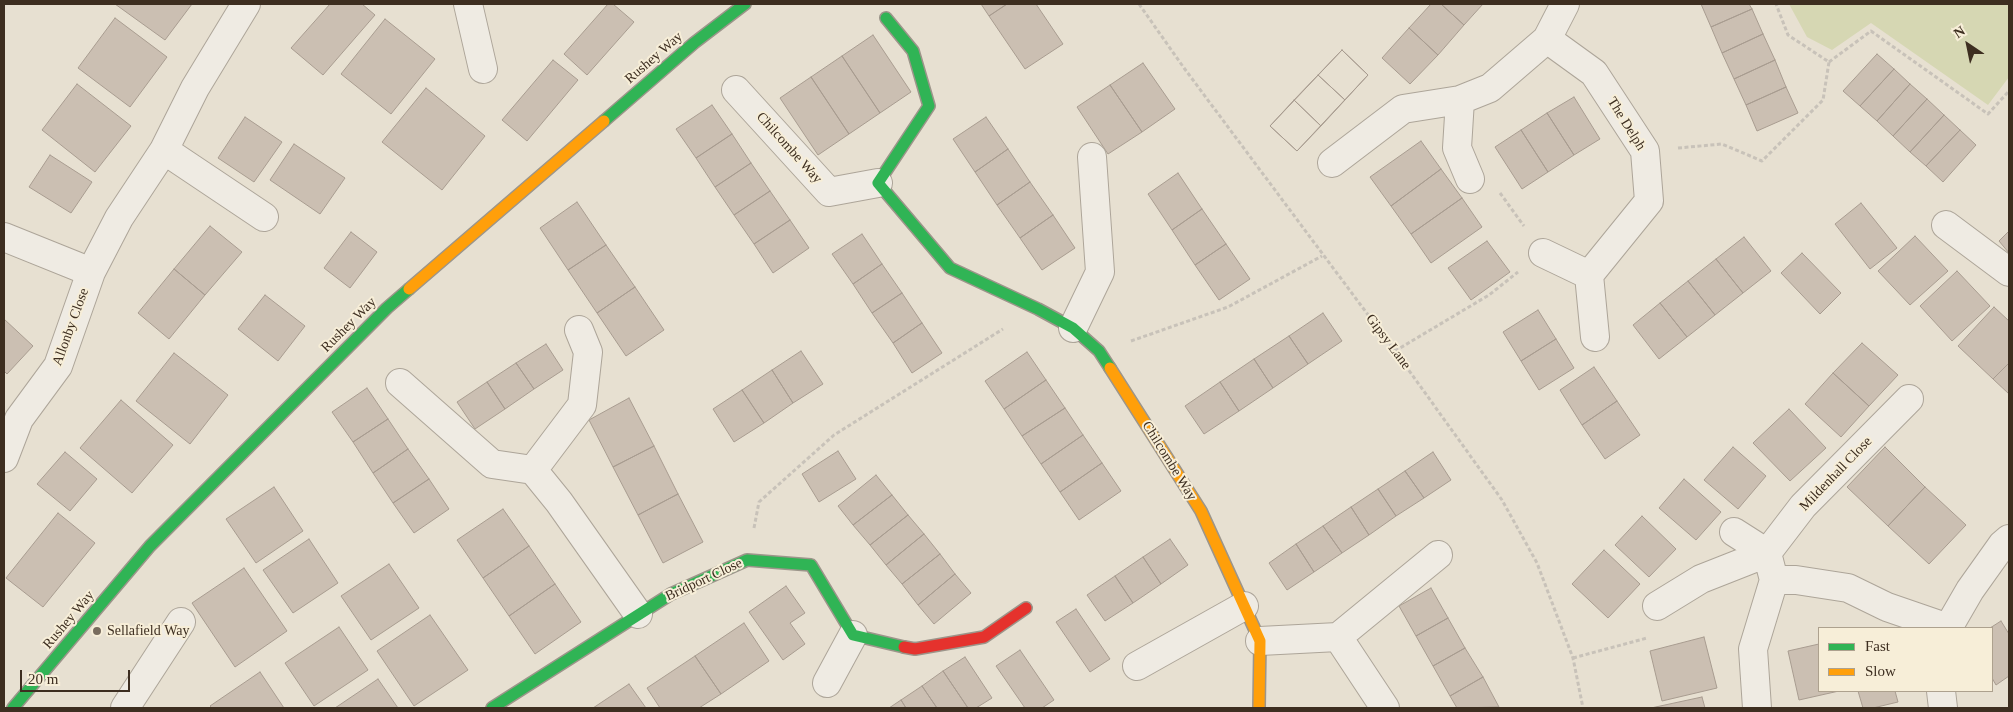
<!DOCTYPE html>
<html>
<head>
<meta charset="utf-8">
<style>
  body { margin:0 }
  #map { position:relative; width:2013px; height:712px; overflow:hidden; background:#e7e0d1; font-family:"Times New Roman",serif }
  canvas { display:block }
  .frame { position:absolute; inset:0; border:5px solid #3d2e20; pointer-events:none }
  .legend { position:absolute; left:1818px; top:627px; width:175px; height:65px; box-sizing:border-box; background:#f7eed8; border:1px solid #ada18e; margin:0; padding:6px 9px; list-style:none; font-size:15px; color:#3d2e20 }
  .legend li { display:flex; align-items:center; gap:10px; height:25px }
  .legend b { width:25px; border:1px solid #ada18e }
  .north { position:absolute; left:1943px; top:20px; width:50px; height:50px; -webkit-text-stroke:4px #f7eed8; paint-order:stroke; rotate:326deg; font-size:14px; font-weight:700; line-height:20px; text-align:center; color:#3d2e20 }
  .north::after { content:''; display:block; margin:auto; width:18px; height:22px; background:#3d2e20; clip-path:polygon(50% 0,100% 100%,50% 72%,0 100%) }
  .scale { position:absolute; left:20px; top:670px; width:110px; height:22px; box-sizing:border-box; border:2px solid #3d2e20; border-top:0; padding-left:6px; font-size:15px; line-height:18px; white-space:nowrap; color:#3d2e20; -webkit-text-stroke:4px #f7eed8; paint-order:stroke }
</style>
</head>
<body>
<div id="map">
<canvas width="2013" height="712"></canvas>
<div class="frame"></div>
<ul class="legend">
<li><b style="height:6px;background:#30b455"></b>Fast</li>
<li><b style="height:6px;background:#ff9f0a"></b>Slow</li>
</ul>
<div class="north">N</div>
<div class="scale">20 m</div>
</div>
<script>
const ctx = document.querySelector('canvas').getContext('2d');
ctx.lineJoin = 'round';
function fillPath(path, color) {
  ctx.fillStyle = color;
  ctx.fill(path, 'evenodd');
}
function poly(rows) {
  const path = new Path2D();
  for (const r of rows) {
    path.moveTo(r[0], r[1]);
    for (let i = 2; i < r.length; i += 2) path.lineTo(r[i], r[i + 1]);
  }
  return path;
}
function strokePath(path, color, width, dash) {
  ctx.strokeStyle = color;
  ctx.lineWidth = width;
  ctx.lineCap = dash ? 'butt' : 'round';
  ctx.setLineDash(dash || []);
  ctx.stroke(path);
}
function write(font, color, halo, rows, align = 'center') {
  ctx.font = font + ' "Times New Roman",serif';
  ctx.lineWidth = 4;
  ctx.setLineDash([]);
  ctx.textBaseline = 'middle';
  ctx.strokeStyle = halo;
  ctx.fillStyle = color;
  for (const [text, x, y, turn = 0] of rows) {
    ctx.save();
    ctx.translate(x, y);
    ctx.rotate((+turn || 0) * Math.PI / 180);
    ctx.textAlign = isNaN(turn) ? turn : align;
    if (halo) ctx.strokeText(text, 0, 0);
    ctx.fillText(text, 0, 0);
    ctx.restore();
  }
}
fillPath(poly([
  [1789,4,2009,4,2009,77,1988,105,1871,23,1832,50,1807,37]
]), '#d6d7b3');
const building = poly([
  [115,4,192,4,165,40,115,4],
  [330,4,362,4,375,15,323,75,291,48,330,4],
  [608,4,613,4,634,22,587,75,564,54,608,4],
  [981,4,1007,4,989,16,981,4],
  [1007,4,1036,4,1063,44,1025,69,989,16,1007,4],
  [1431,4,1441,4,1464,25,1438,55,1409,28,1431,4],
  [1441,4,1483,4,1464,25,1441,4],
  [1701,4,1749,4,1752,9,1711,27,1701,4],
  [1752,9,1763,34,1722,53,1711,27,1752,9],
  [115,18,167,57,130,107,78,68,115,18],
  [385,19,435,59,391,114,341,74,385,19],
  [1409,28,1438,55,1410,84,1382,58,1409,28],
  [1763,34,1775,60,1734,79,1722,53,1763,34],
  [873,35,911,92,880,113,842,56,873,35],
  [1342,50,1368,75,1297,151,1270,126,1342,50],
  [1342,50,1368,75,1345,100,1318,75,1342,50],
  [1877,54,1894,69,1860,106,1843,91,1877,54],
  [842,56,880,113,849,134,811,77,842,56],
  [553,60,578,80,527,141,502,120,553,60],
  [1775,60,1786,87,1746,105,1734,79,1775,60],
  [1143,63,1175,109,1142,132,1110,85,1143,63],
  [1894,69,1910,84,1877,121,1860,106,1894,69],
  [1318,75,1345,100,1321,126,1294,100,1318,75],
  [811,77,849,134,818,155,780,98,811,77],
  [77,84,131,126,95,172,42,130,77,84],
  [1910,84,1927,99,1893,136,1877,121,1910,84],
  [1110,85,1142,132,1108,154,1077,107,1110,85],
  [1786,87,1798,113,1757,131,1746,105,1786,87],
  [426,88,485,136,442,190,382,142,426,88],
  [1574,97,1600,139,1574,155,1547,113,1574,97],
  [1927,99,1944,115,1910,152,1893,136,1927,99],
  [1294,100,1321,126,1297,151,1270,126,1294,100],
  [712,105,732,134,696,158,676,129,712,105],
  [1547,113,1574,155,1548,172,1521,130,1547,113],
  [1944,115,1960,130,1926,166,1910,152,1944,115],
  [245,117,282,142,254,182,218,158,245,117],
  [986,117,1008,149,975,172,953,139,986,117],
  [1521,130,1548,172,1522,189,1495,147,1521,130],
  [1960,130,1976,145,1943,182,1926,166,1960,130],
  [732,134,751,163,715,187,696,158,732,134],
  [1421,141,1441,169,1391,206,1370,177,1421,141],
  [294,144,345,178,320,214,270,180,294,144],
  [1008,149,1030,182,997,205,975,172,1008,149],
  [50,155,92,182,71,213,29,187,50,155],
  [751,163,770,191,734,215,715,187,751,163],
  [1441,169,1462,198,1411,234,1391,206,1441,169],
  [1178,173,1202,209,1172,230,1148,194,1178,173],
  [1030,182,1053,215,1020,238,997,205,1030,182],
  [770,191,790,220,754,244,734,215,770,191],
  [1462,198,1482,227,1431,263,1411,234,1462,198],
  [577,202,606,245,568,270,540,228,577,202],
  [1861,203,1897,248,1870,269,1835,224,1861,203],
  [1202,209,1226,244,1195,265,1172,230,1202,209],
  [1053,215,1075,248,1042,270,1020,238,1053,215],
  [790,220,809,248,773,273,754,244,790,220],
  [210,226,242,252,205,295,174,269,210,226],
  [2009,231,2009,253,1999,241,2009,231],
  [351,232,377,252,350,288,324,268,351,232],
  [862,234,882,264,853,284,832,254,862,234],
  [1915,236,1948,271,1910,305,1878,271,1915,236],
  [1744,237,1771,271,1743,293,1716,259,1744,237],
  [1487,241,1510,272,1471,300,1448,268,1487,241],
  [1226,244,1250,279,1219,300,1195,265,1226,244],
  [606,245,635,287,597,313,568,270,606,245],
  [1802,253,1841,293,1820,314,1781,273,1802,253],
  [1716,259,1743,293,1715,315,1688,281,1716,259],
  [882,264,902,293,872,313,853,284,882,264],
  [174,269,205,295,169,339,138,313,174,269],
  [1957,271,1990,306,1952,341,1920,306,1957,271],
  [1688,281,1715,315,1687,337,1660,303,1688,281],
  [635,287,664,330,626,356,597,313,635,287],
  [902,293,922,323,893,343,872,313,902,293],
  [265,295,305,326,278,361,238,329,265,295],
  [1660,303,1687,337,1659,359,1633,325,1660,303],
  [1994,307,2009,321,2009,363,1993,379,1958,346,1994,307],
  [1538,310,1556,339,1521,361,1503,332,1538,310],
  [1323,313,1342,341,1308,364,1289,336,1323,313],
  [4,319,33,346,7,374,4,371,4,319],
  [922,323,942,353,912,373,893,343,922,323],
  [1289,336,1308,364,1273,388,1254,359,1289,336],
  [1556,339,1574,368,1539,390,1521,361,1556,339],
  [1862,343,1898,375,1869,406,1833,373,1862,343],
  [546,344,563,370,534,389,516,363,546,344],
  [801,351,823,384,793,403,772,370,801,351],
  [1027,352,1046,380,1004,409,985,381,1027,352],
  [174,353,228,395,190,444,136,401,174,353],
  [1254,359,1273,388,1239,411,1220,382,1254,359],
  [516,363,534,389,505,409,487,382,516,363],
  [2009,363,2009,394,1993,379,2009,363],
  [1594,367,1617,401,1582,425,1560,390,1594,367],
  [772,370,793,403,764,423,742,390,772,370],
  [1833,373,1869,406,1841,437,1805,404,1833,373],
  [1046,380,1065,408,1022,436,1004,409,1046,380],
  [487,382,505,409,475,429,457,402,487,382],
  [1220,382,1239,411,1204,434,1185,406,1220,382],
  [367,388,388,419,353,442,332,412,367,388],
  [742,390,764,423,734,442,713,409,742,390],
  [629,398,654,446,613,467,589,420,629,398],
  [121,400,173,445,132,493,80,448,121,400],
  [1617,401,1640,435,1605,459,1582,425,1617,401],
  [1065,408,1083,435,1041,464,1022,436,1065,408],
  [1789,409,1826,448,1790,481,1753,443,1789,409],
  [388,419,408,449,373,473,353,442,388,419],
  [1083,435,1102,463,1060,492,1041,464,1083,435],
  [654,446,678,494,638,515,613,467,654,446],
  [1733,447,1766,476,1738,509,1704,480,1733,447],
  [1885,447,1925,487,1888,526,1847,487,1885,447],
  [408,449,429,479,393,503,373,473,408,449],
  [838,451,856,479,819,502,802,474,838,451],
  [65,452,97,479,70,511,37,484,65,452],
  [1433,452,1451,480,1424,498,1405,471,1433,452],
  [1102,463,1121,491,1079,520,1060,492,1102,463],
  [1405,471,1424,498,1396,516,1378,489,1405,471],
  [876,475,892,495,853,525,838,506,876,475],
  [429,479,449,509,414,533,393,503,429,479],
  [1684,479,1721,512,1696,540,1659,508,1684,479],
  [274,487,303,531,256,563,226,519,274,487],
  [1925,487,1966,525,1929,564,1888,526,1925,487],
  [1378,489,1396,516,1369,535,1351,507,1378,489],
  [678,494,703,542,663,563,638,515,678,494],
  [892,495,908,515,870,545,853,525,892,495],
  [1351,507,1369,535,1342,553,1323,526,1351,507],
  [503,509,529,546,483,578,457,540,503,509],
  [58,513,95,543,43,607,6,578,58,513],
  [908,515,924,534,886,565,870,545,908,515],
  [1642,516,1676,549,1649,577,1615,545,1642,516],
  [1323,526,1342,553,1314,572,1296,544,1323,526],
  [924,534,940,554,902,584,886,565,924,534],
  [309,539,338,583,293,613,263,570,309,539],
  [1170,539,1188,565,1161,584,1143,557,1170,539],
  [1296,544,1314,572,1287,590,1269,563,1296,544],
  [529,546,555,584,509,616,483,578,529,546],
  [1604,550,1640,584,1608,618,1572,584,1604,550],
  [940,554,955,574,918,605,902,584,940,554],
  [1143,557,1161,584,1133,603,1115,576,1143,557],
  [389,564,419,608,371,640,341,596,389,564],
  [244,568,287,631,235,667,192,603,244,568],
  [955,574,971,593,934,624,918,605,955,574],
  [1115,576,1133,603,1105,621,1087,595,1115,576],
  [555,584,581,622,535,654,509,616,555,584],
  [786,586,805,613,790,623,805,644,783,660,749,612,786,586],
  [1431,588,1448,618,1416,636,1399,606,1431,588],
  [1076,609,1110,659,1090,672,1056,622,1076,609],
  [430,615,468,670,414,706,377,651,430,615],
  [1448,618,1465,648,1433,666,1416,636,1448,618],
  [2001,621,2009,634,2009,676,1996,685,1992,678,1992,628,1990,628,2001,621],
  [744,623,769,661,721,694,695,656,744,623],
  [339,627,368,670,314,706,285,663,339,627],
  [1704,637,1717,688,1662,701,1650,651,1704,637],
  [1819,644,1819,691,1839,691,1799,700,1788,651,1819,644],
  [1465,648,1483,677,1450,696,1433,666,1465,648],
  [1020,650,1054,700,1042,708,1025,708,996,666,1020,650],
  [695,656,721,694,699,708,660,708,647,688,695,656],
  [965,657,992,698,976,708,968,708,943,671,965,657],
  [943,671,968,708,937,708,922,686,943,671],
  [260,672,284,708,212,708,210,706,260,672],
  [1483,677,1499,707,1457,708,1450,696,1483,677],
  [378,679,398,708,335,708,378,679],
  [629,684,646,708,593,708,629,684],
  [922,686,937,708,906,708,901,700,922,686],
  [1858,691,1895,691,1898,702,1873,708,1863,708,1858,691],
  [1702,697,1705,708,1651,708,1702,697],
  [901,700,906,708,889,708,901,700]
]);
fillPath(building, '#cbbfb2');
strokePath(building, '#a89c90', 1);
const street = poly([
  [468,4,483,69],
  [736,90,829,192,878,183],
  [1460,100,1457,148,1470,179],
  [164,150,264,217],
  [1332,163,1403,109,1460,100,1490,88,1547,39],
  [1946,225,2009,272],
  [4,237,91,272,119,218,164,150,195,88,246,4],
  [1543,253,1589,275,1649,201,1645,151,1594,73,1547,39,1565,4],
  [1589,275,1595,337],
  [1073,328,1100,272,1092,157],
  [579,330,588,352,582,405,533,470,559,502,638,614],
  [400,383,492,464,533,470],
  [4,458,19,419,58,366,91,272],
  [1734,532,1767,553],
  [1767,553,1774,580,1796,580,1848,588,1887,607,1948,628],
  [1657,606,1701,579,1767,553,1803,506,1909,399],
  [1948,628,1970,590,2002,545,2009,539],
  [1338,637,1438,555],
  [1260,641,1338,637,1385,708],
  [1137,666,1244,606],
  [827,683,853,635],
  [1941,691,1943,708],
  [125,708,181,622],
  [1757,708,1753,649,1774,580]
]);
const fast = poly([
  [886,18,913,51,929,106,878,183,950,268,1038,309,1073,328,1099,351,1110,368],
  [604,121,694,43,745,4],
  [13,708,150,546,387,308,409,289],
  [492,708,671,594,747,560,811,565,853,635,904,647]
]);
const slow = poly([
  [409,289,604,121],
  [1110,368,1201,511,1260,641,1259,708]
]);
const jam = poly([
  [904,647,915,649,984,637,1026,608]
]);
strokePath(street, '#ada599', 30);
strokePath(fast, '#9c958a', 14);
strokePath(slow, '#9c958a', 14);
strokePath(jam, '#9c958a', 14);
strokePath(poly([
  [1139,4,1184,68,1395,351,1502,500,1537,563,1573,658,1583,708],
  [1829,62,1871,31,1988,114,2009,91],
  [1678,148,1722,144,1762,161,1823,100,1829,62,1788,35,1776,4],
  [1500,193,1524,226],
  [1131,341,1228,307,1322,256],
  [1395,351,1489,295,1518,272],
  [754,528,759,502,834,435,1003,329],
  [1573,658,1647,638]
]), '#c8c2b9', 3, [4, 2.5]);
strokePath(street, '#efebe3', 28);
strokePath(fast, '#30b455', 11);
strokePath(slow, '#ff9f0a', 11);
strokePath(jam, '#e5322d', 11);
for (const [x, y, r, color] of [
  [97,631,5,"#786c5e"]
]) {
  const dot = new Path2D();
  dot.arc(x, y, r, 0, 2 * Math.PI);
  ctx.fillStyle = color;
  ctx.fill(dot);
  strokePath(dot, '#f7eed8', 2);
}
write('14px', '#3d2e20', '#f7eed8', [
  ["Rushey Way",654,58,-41],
  ["The Delph",1626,124,58],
  ["Chilcombe Way",789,148,48],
  ["Rushey Way",349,325,-45],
  ["Allonby Close",71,327,-70],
  ["Gipsy Lane",1388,342,53],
  ["Chilcombe Way",1169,461,58],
  ["Mildenhall Close",1836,474,-46],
  ["Bridport Close",704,580,-25],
  ["Rushey Way",69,620,-50]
]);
write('14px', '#3d2e20', '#f7eed8', [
  ["Sellafield Way",107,631]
], 'left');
</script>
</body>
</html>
